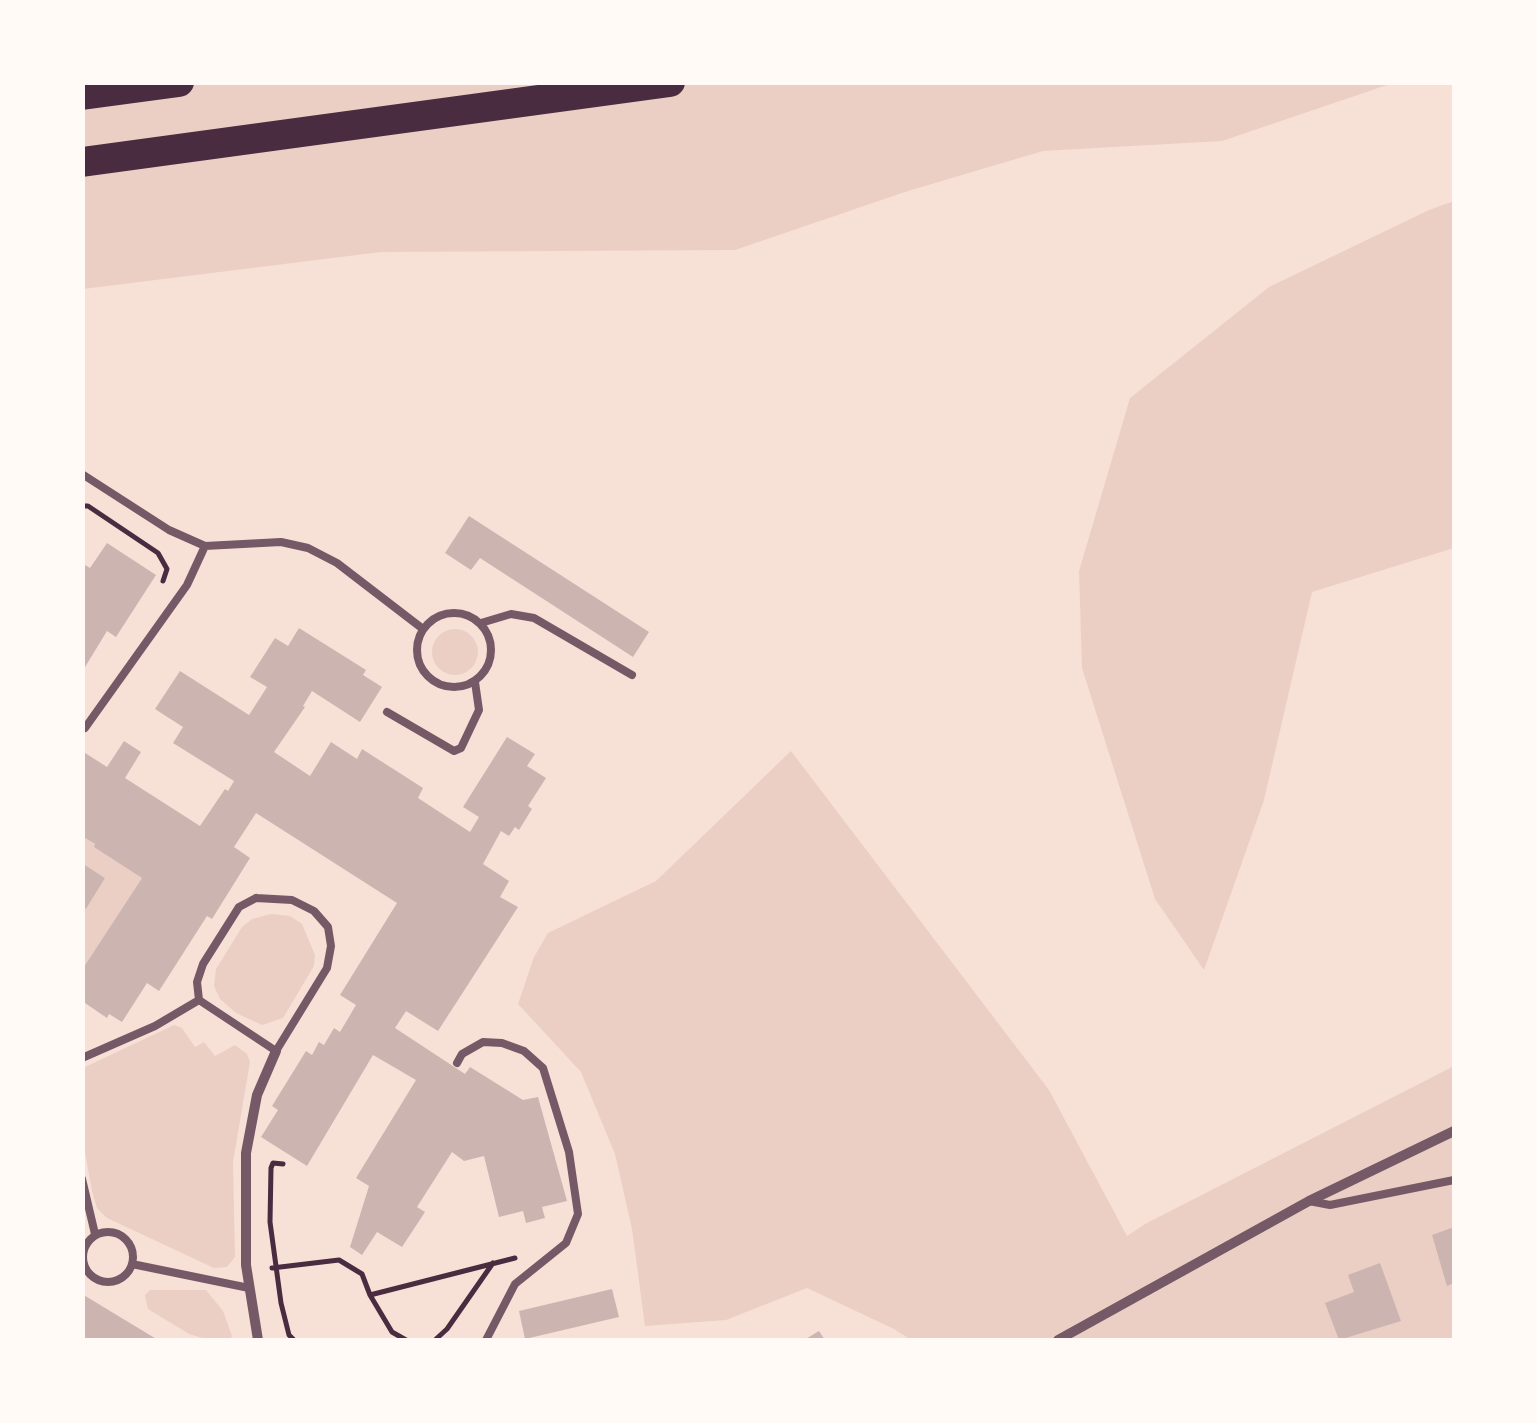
<!DOCTYPE html>
<html>
<head>
<meta charset="utf-8">
<style>
  body { margin:0 }
  #map { position:relative; width:1537px; height:1423px; overflow:hidden; background:#f7e1d7; font-family:Cabin,sans-serif }
  canvas { display:block }
  .frame { position:absolute; inset:0; border:85px solid #fffaf5; pointer-events:none }
</style>
</head>
<body>
<div id="map">
<canvas width="1537" height="1423"></canvas>
<div class="frame"></div>
</div>
<script>
const ctx = document.querySelector('canvas').getContext('2d');
ctx.lineJoin = 'round';
function fillPath(path, color) {
  ctx.fillStyle = color;
  ctx.fill(path, 'evenodd');
}
function poly(rows) {
  const path = new Path2D();
  for (const r of rows) {
    if (r.length === 3) {
      path.moveTo(r[0] + r[2], r[1]);
      path.arc(r[0], r[1], r[2], 0, 2 * Math.PI);
      continue;
    }
    path.moveTo(r[0], r[1]);
    for (let i = 2; i < r.length; i += 2) path.lineTo(r[i], r[i + 1]);
  }
  return path;
}
function strokePath(path, color, width, dash) {
  ctx.strokeStyle = color;
  ctx.lineWidth = width;
  ctx.lineCap = dash ? 'butt' : 'round';
  ctx.setLineDash(dash || []);
  ctx.stroke(path);
}
fillPath(poly([
  [82,83,1393,83,1222,141,1043,151,908,191,735,250,381,252,83,289],
  [1454,201,1454,548,1312,592,1264,800,1204,970,1155,899,1082,668,1079,571,1130,398,1269,287,1429,210],
  [455,652,23],
  [791,751,1049,1090,1127,1236,1145,1224,1454,1066,1454,1340,911,1340,894,1329,807,1288,726,1320,645,1326,632,1229,615,1154,581,1072,518,1004,534,957,548,933,656,881],
  [83,836,142,878,83,970,83,907,86,909,105,878,85,865,83,868],
  [271,914,290,916,302,924,315,955,314,966,283,1018,262,1025,236,1013,220,999,214,986,216,969,242,927,252,919],
  [174,1025,182,1028,195,1047,204,1042,215,1056,235,1045,247,1054,250,1062,233,1162,235,1257,227,1267,214,1268,107,1218,97,1208,92,1191,83,1141,83,1068],
  [150,1290,206,1290,223,1311,232,1336,230,1340,209,1340,189,1334,148,1309,145,1295]
]), '#ebcfc5');
fillPath(poly([
  [469,516,649,632,633,657,480,558,471,570,445,553],
  [107,543,156,575,116,637,107,631,82,672,82,568,85,565,90,568],
  [299,628,366,670,363,675,382,687,360,722,312,691,303,706,305,707,274,752,310,776,331,742,357,759,362,749,423,788,418,798,470,832,479,817,463,807,507,737,535,754,527,766,546,778,528,806,532,809,519,830,515,827,509,836,501,831,483,864,509,881,500,897,518,907,438,1031,406,1011,395,1028,465,1074,470,1067,523,1100,538,1097,567,1201,542,1207,545,1218,526,1223,523,1211,499,1217,484,1156,464,1161,452,1152,417,1207,425,1212,402,1247,377,1232,362,1255,350,1247,369,1186,356,1178,416,1080,373,1055,307,1166,261,1137,278,1110,272,1106,306,1051,312,1055,319,1042,324,1045,334,1028,340,1032,356,1005,340,995,397,903,256,813,234,847,250,858,212,919,207,916,159,991,147,983,122,1022,109,1014,107,1018,82,1001,82,970,142,878,94,847,95,844,82,836,82,751,107,767,124,741,141,752,125,778,200,826,225,789,228,791,234,781,173,743,183,727,155,709,180,671,249,715,267,687,250,677,275,638,288,646],
  [85,865,105,878,86,909,82,907],
  [1454,1227,1454,1283,1447,1286,1432,1235],
  [1380,1263,1401,1321,1339,1340,1325,1303,1354,1292,1348,1275],
  [612,1289,619,1317,525,1339,519,1311],
  [82,1294,158,1340,82,1340],
  [819,1331,825,1340,804,1340]
]), '#ccb4b1');
strokePath(poly([
  [82,506,88,506,158,553,167,569,163,581],
  [283,1164,273,1163,271,1168,270,1222,281,1303,289,1335,294,1340],
  [82,1258,83,1258],
  [272,1268,339,1260,362,1274,370,1295],
  [406,1340,392,1332,370,1295,515,1258],
  [435,1340,447,1329,493,1263]
]), '#4a2c40', 5);
strokePath(poly([
  [82,474,169,530,205,546,281,542,308,548,337,563,423,629],
  [454,650,37],
  [481,623,511,614,534,618,632,675],
  [387,712,454,751,461,748,479,710,475,682],
  [85,728,187,585,205,546],
  [256,898,292,900,314,911,328,927,331,946,327,968,276,1051,199,1000,197,982,203,964,239,907,256,898],
  [82,1058,155,1026,199,1000],
  [457,1063,462,1054,483,1042,502,1043,524,1051,543,1068,569,1152,578,1214,566,1243,515,1284,486,1340],
  [82,1179,95,1234],
  [1309,1201,1330,1205,1454,1180],
  [108,1257,25],
  [132,1264,249,1288]
]), '#755966', 8);
strokePath(poly([
  [258,1340,246,1265,246,1153,257,1095,276,1051],
  [1058,1340,1309,1201,1454,1131]
]), '#755966', 10);
strokePath(poly([
  [82,95,179,82],
  [82,162,670,82]
]), '#4a2c40', 30);
</script>
</body>
</html>
